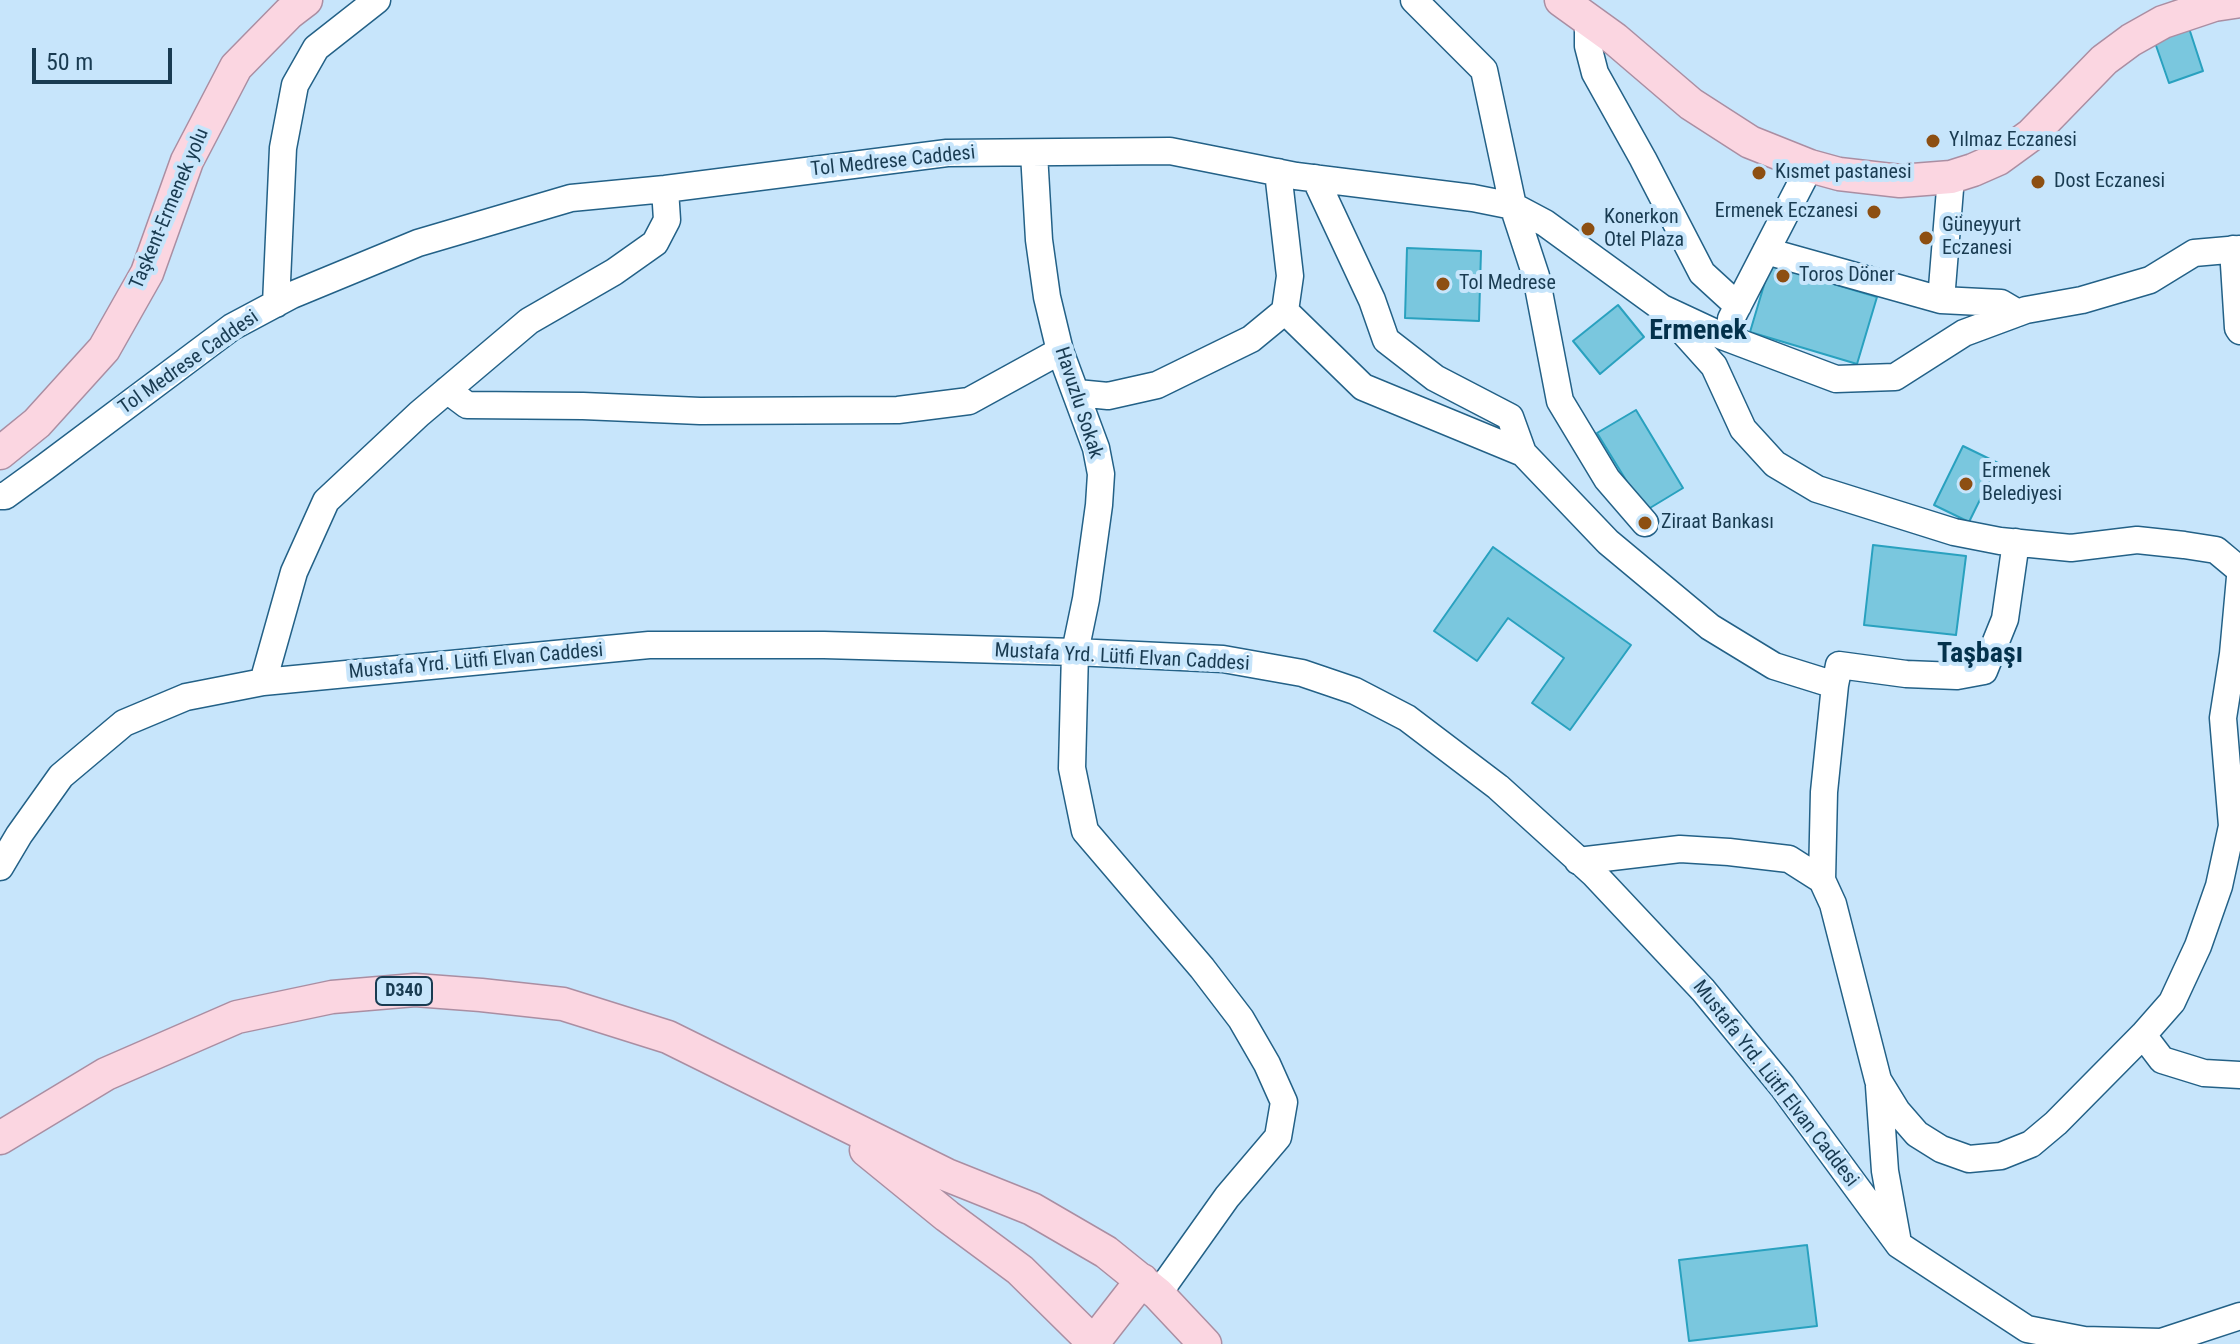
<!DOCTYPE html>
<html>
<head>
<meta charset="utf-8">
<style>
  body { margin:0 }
  #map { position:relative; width:2240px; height:1344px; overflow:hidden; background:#c7e5fb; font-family:"Roboto Condensed",sans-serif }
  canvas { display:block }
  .scale { position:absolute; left:32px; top:48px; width:140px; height:36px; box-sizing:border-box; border:4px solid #193b51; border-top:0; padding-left:10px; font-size:24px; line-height:28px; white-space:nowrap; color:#193b51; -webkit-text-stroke:6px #c7e5fb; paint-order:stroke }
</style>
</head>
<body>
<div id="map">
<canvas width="2240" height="1344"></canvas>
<div class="scale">50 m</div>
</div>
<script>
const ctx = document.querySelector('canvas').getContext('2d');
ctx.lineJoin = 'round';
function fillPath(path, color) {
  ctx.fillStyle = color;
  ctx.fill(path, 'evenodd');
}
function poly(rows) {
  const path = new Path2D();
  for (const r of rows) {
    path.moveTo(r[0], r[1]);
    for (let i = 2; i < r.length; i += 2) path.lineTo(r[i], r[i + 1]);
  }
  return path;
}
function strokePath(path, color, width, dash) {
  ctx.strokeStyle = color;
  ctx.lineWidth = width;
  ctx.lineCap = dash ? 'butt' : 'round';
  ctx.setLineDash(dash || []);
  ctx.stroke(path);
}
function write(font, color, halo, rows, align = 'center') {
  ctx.font = font + ' "Roboto Condensed",sans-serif';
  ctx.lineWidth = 8;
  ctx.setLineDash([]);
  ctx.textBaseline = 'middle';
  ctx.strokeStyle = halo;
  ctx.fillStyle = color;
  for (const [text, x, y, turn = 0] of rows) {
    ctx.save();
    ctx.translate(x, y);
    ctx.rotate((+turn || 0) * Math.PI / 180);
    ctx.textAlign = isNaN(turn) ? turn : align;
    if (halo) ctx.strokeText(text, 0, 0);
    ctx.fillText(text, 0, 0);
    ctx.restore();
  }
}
const building = poly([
  [2187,22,2203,71,2169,83,2152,34,2187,22],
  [1407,248,1481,251,1479,321,1405,318,1407,248],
  [1770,265,1877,297,1857,364,1750,332,1770,265],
  [1618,305,1644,337,1600,374,1573,341,1618,305],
  [1636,410,1683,488,1645,511,1597,433,1636,410],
  [1963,446,1998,463,1969,522,1934,505,1963,446],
  [1873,545,1966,556,1956,635,1864,625,1873,545],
  [1493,547,1631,645,1570,730,1532,703,1564,658,1508,618,1477,661,1434,631,1493,547],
  [1807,1245,1817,1326,1689,1341,1679,1260,1807,1245]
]);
fillPath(building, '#7ac7de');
strokePath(building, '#29a1bf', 2);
const minor = poly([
  [1414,0,1484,70,1513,206,1545,223,1662,308,1722,336,1836,379,1895,377,1964,333,2026,310,2082,300,2150,280,2194,253,2240,249],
  [1588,17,1588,46,1595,73,1643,159,1702,273,1738,306],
  [1034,153,1039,240,1047,297,1060,351,1096,448,1101,474,1099,505,1086,599,1075,652,1072,768,1085,831,1202,968,1241,1019,1267,1064,1284,1102,1278,1137,1227,1197,1158,1294],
  [1278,172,1290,276,1285,311,1363,387,1523,453],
  [1315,178,1372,300,1386,340,1435,378,1510,417,1523,453,1608,542,1710,627,1774,666,1835,685],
  [2233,249,2238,328,2240,331],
  [1766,251,1941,300,2001,303,2018,313],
  [1941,300,1951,177],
  [276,304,283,148,295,85,316,48,377,0],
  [1670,317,1714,366,1743,429,1775,464,1817,489,1954,532,2000,541,2071,548,2137,540,2184,545,2216,550,2240,570],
  [1731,319,1810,166],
  [447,390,467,405,583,406,700,411,898,410,969,401,1060,351],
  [1077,393,1108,396,1157,385,1251,339,1285,311],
  [0,496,5,496,45,467,232,327,292,295,418,243,571,198,665,189,947,153,1170,151,1296,176,1473,198,1513,206,1536,276,1560,401,1607,479,1645,523],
  [263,682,294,572,326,501,419,414,529,321,614,272,655,243,667,220,665,189],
  [1578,861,1680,849,1729,852,1789,859,1822,880,1833,904,1878,1080,1897,1111,1917,1134,1941,1149,1969,1159,2001,1156,2031,1144,2056,1123,2143,1035,2172,1002,2198,946,2219,886,2232,826,2223,718,2233,654,2240,577],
  [0,867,19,835,61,776,124,723,186,697,263,682,649,645,824,645,1075,652,1223,659,1302,673,1355,691,1407,718,1498,787,1594,874,1703,990,1782,1086,1899,1245,2027,1329,2084,1340,2161,1342,2240,1316],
  [1822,880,1824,792,1835,685,1839,665,1906,674,1957,676,1984,671,2005,619,2016,542],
  [2143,1035,2162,1060,2204,1073,2240,1075],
  [1879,1086,1885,1171,1897,1237]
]);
const major = poly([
  [1561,0,1615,39,1691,104,1750,142,1810,166,1839,174,1900,181,1951,177,1973,170,1998,159,2031,135,2104,60,2131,40,2163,22,2214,5,2240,1],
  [0,453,37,423,104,349,147,273,187,161,236,67,289,13,306,0],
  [0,1138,106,1074,237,1017,332,997,415,990,481,995,563,1004,668,1037,947,1175,1032,1209,1106,1252,1158,1294,1205,1344],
  [866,1150,947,1216,1020,1270,1095,1344],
  [1093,1343,1142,1280]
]);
strokePath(minor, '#236187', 29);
strokePath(major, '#aa8ea2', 35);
strokePath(minor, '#fff', 26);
strokePath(major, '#fbd6e1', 32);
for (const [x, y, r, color] of [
  [1933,141,8,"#8d4f12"],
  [1759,173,8,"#8d4f12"],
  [2038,182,8,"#8d4f12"],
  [1874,212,8,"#8d4f12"],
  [1588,229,8,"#8d4f12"],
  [1926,238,8,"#8d4f12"],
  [1783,276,8,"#8d4f12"],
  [1443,284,8,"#8d4f12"],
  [1966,484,8,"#8d4f12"],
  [1645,523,8,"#8d4f12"]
]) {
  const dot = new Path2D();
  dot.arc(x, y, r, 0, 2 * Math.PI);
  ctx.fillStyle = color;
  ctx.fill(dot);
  strokePath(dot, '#c7e5fb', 3);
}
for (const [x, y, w] of [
  [404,991,56]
]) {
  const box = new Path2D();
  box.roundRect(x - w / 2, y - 14, w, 28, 6);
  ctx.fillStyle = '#c7e5fb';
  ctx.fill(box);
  strokePath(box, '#193b51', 2);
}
write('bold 18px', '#193b51', null, [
  ["D340",404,991]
]);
write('20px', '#193b51', '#c7e5fb', [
  ["Yılmaz Eczanesi",1949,141],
  ["Kısmet pastanesi",1775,173],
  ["Dost Eczanesi",2054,182],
  ["Ermenek Eczanesi",1858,212,"right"],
  ["Konerkon",1604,218],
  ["Otel Plaza",1604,241],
  ["Güneyyurt",1942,226],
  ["Eczanesi",1942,249],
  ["Toros Döner",1799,276],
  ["Tol Medrese",1459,284],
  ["Ermenek",1982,472],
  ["Belediyesi",1982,495],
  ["Ziraat Bankası",1661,523]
], 'left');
write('20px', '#193b51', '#c7e5fb', [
  ["Tol Medrese Caddesi",893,162,-6],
  ["Taşkent-Ermenek yolu",170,209,-67],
  ["Tol Medrese Caddesi",189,363,-35],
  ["Havuzlu Sokak",1078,403,72],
  ["Mustafa Yrd. Lütfi Elvan Caddesi",1122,658,3],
  ["Mustafa Yrd. Lütfi Elvan Caddesi",476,662,-5],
  ["Mustafa Yrd. Lütfi Elvan Caddesi",1775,1084,52]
]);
write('bold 28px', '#03314b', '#c7e5fb', [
  ["Ermenek",1698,332],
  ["Taşbaşı",1980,655]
]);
</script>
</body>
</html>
